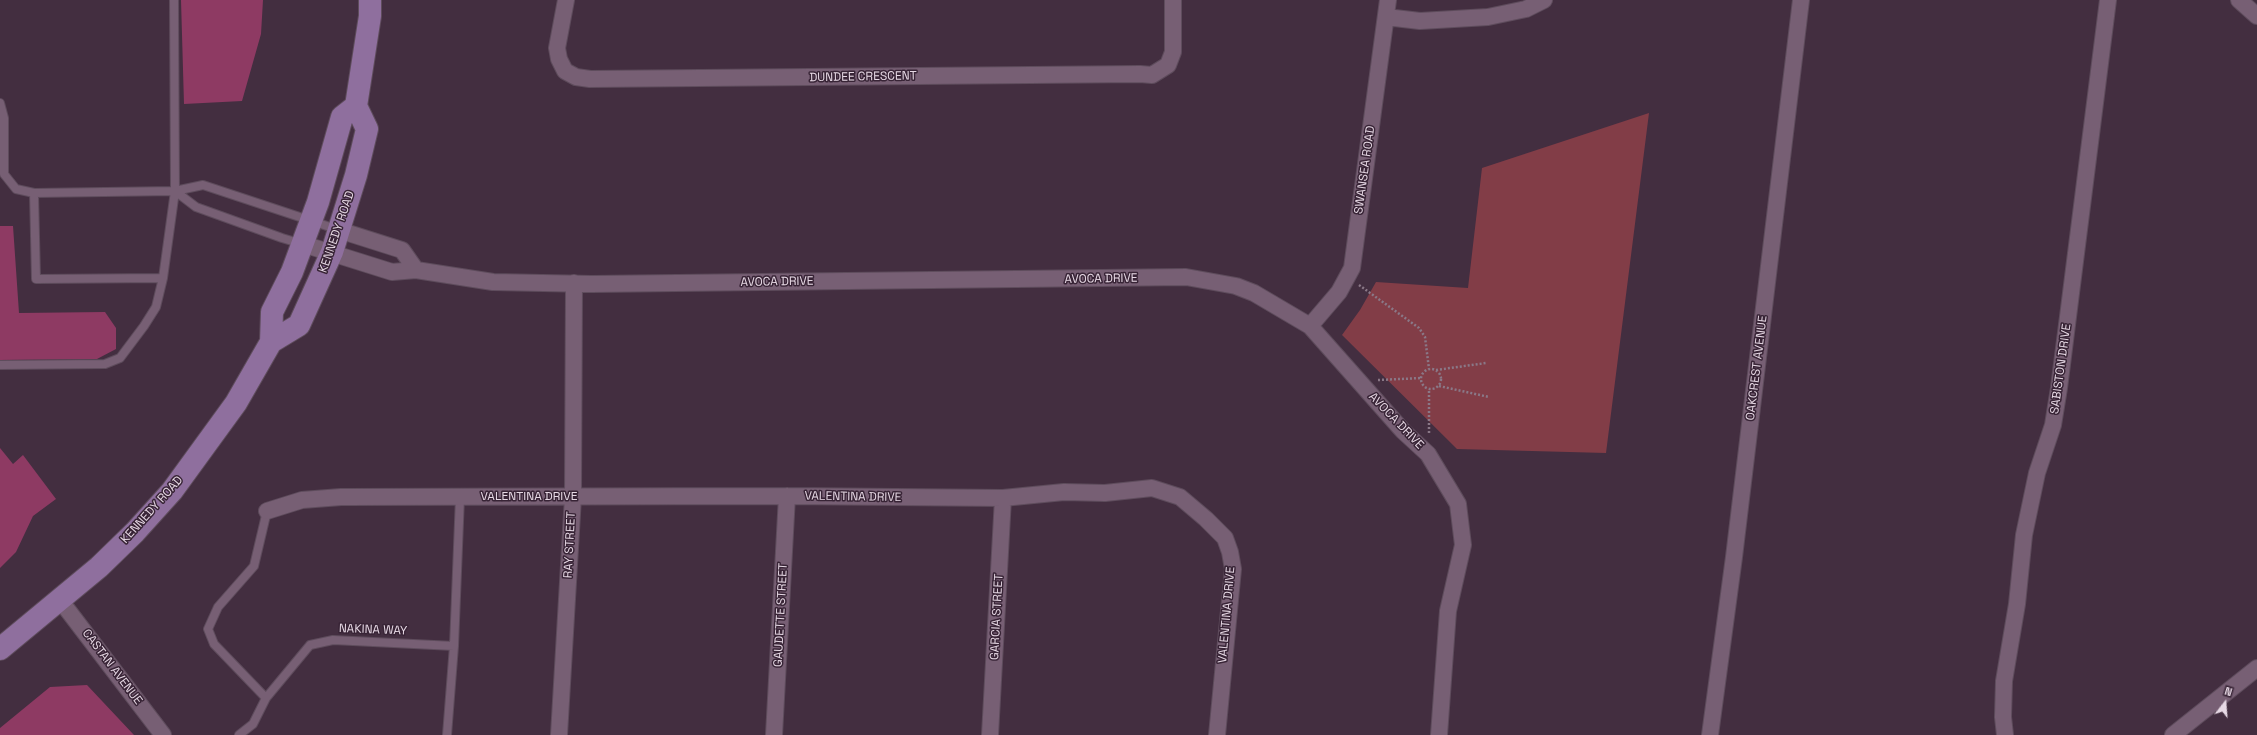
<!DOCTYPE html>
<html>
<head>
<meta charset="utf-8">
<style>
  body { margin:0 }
  #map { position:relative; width:2257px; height:735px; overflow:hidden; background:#432e40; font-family:"Space Grotesk",sans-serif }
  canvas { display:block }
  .north { position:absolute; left:2205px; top:683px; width:40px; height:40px; -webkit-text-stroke:3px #382436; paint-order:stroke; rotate:17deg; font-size:11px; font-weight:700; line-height:16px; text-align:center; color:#e7d9e5 }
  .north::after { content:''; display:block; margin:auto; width:14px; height:18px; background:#e7d9e5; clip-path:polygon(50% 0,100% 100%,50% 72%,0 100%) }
</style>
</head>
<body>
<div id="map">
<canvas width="2257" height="735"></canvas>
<div class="north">N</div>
</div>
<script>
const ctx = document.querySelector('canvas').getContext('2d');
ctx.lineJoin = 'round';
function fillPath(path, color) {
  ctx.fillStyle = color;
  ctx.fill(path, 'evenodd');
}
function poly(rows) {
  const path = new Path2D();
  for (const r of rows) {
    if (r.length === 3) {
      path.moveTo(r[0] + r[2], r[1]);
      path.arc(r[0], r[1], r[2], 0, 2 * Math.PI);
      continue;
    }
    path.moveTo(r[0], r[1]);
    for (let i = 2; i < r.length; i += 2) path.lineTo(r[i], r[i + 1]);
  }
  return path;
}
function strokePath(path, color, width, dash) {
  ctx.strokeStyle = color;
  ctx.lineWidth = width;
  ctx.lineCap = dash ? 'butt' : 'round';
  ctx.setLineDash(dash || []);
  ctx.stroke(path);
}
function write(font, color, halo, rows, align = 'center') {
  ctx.font = font + ' "Space Grotesk",sans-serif';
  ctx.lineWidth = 3;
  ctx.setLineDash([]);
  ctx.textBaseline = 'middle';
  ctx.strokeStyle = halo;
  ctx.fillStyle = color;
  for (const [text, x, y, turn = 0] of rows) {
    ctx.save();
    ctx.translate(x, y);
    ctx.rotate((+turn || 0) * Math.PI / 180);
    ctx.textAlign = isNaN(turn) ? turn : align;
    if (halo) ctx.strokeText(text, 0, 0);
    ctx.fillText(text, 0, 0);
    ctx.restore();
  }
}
fillPath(poly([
  [1649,113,1606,453,1457,449,1342,335,1360,310,1376,282,1468,288,1482,168]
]), '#823d47');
fillPath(poly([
  [181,0,263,0,261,34,242,101,184,104],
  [0,226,13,226,19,313,105,312,116,328,116,349,97,359,0,360],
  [0,448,13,464,23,455,56,499,33,516,16,552,0,568],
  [87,685,134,735,0,735,0,728,50,687]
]), '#8e3a63');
const lane = poly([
  [0,103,4,118,4,174,16,189,34,193,36,279,163,278,175,191,174,0],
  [175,191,196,207,282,238,302,244],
  [34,193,175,191,203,185,339,230],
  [0,365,105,364,120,358,144,326,156,307,163,278],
  [266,698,214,644,208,629,218,607,254,566,267,511],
  [239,735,253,724,266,698,310,645,333,640,454,646],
  [447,735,454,646,460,497]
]);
const street = poly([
  [566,0,557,48,559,59,565,71,576,77,590,79,1140,74,1152,75,1168,65,1173,52,1173,0],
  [2239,0,2257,16],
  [1386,17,1420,21,1488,17,1526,9,1544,0],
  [339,230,402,250,416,270],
  [303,244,392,272,416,270,493,282,592,284,1186,277,1236,286,1254,293,1310,326,1403,431,1428,454,1458,504,1463,545,1448,611,1439,735],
  [1310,326,1339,292,1352,268,1388,0],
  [267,511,302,500,341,497,787,496,1003,498,1064,492,1105,493,1152,488,1180,497,1206,519,1225,538,1230,552,1233,569,1217,735],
  [60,600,163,735],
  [559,735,573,497,574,283],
  [774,735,787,496],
  [990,735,1003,498],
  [1710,735,1734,557,1801,0],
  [2005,735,2003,717,2004,681,2017,604,2024,535,2037,473,2053,425,2059,388,2108,0],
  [2173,735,2257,668]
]);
const primary = poly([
  [271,342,299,325,332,252,356,175,367,129,356,106,370,16,370,0],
  [0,649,99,567,135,532,172,491,236,403,271,342,272,312,292,272,318,202,342,117,356,106]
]);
strokePath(lane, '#5e4c5c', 10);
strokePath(street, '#5e4c5c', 18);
strokePath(primary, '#5e4c5c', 24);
strokePath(poly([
  [1359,285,1419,328,1425,337,1429,369],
  [1431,379,10],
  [1436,370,1486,363],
  [1378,380,1422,378],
  [1439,386,1489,397],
  [1429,433,1429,390]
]), '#8a7887', 2.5, [2, 2]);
strokePath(lane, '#775f74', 8);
strokePath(street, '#775f74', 16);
strokePath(primary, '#8f6f9e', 22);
write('12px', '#e7d9e5', '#382436', [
  ["DUNDEE CRESCENT",863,77,-1],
  ["SWANSEA ROAD",1365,170,-82],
  ["KENNEDY ROAD",337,232,-71],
  ["AVOCA DRIVE",1101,279,-1],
  ["AVOCA DRIVE",777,282,-1],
  ["OAKCREST AVENUE",1757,368,-83],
  ["SABISTON DRIVE",2061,369,-82],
  ["AVOCA DRIVE",1396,421,46],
  ["VALENTINA DRIVE",529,497],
  ["VALENTINA DRIVE",853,497,1],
  ["KENNEDY ROAD",152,510,-48],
  ["RAY STREET",570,545,-87],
  ["GAUDETTE STREET",781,615,-87],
  ["VALENTINA DRIVE",1227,615,-85],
  ["GARCIA STREET",997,617,-87],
  ["NAKINA WAY",373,630,2],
  ["CASTAN AVENUE",112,667,53]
]);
</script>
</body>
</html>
